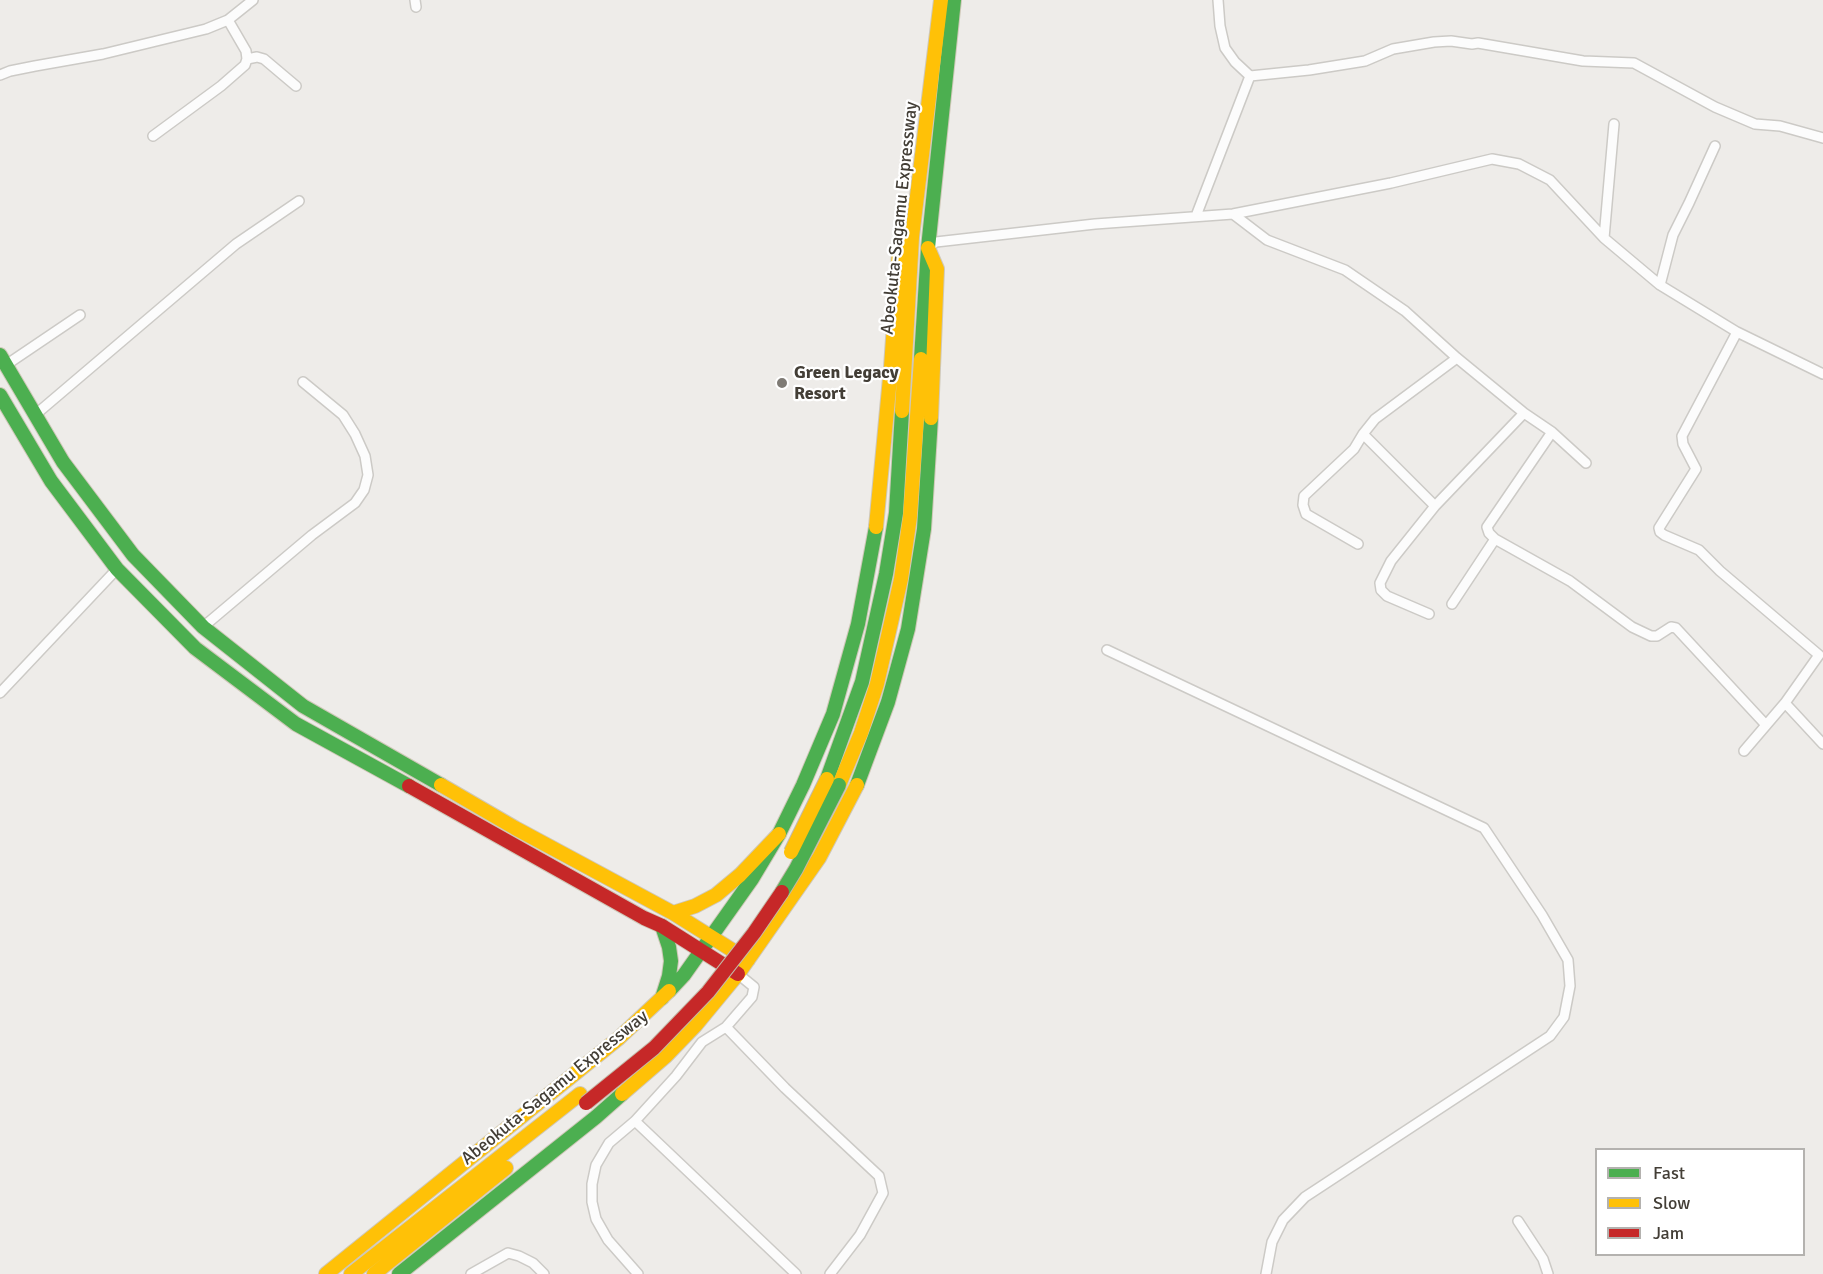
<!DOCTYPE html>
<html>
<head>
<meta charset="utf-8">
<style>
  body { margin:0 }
  #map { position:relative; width:1823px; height:1274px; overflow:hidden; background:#eeece9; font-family:Signika,sans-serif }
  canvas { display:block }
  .legend { position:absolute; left:1595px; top:1148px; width:210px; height:108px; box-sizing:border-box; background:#fff; border:2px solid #b4b2af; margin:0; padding:8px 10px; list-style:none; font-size:18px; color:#433e36 }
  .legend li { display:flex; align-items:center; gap:12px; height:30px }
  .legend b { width:30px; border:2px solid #b4b2af }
</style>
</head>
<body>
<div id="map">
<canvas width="1823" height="1274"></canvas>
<ul class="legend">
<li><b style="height:8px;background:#4caf50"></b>Fast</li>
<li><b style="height:8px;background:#ffc107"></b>Slow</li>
<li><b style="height:8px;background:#c62828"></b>Jam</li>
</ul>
</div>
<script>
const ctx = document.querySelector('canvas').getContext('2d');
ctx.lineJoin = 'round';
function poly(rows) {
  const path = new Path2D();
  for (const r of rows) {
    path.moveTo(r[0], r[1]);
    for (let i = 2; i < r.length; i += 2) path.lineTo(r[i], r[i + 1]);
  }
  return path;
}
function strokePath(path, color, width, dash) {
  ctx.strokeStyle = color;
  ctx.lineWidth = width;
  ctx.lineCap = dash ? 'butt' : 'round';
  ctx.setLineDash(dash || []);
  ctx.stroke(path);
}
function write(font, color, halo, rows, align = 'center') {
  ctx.font = font + ' Signika,sans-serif';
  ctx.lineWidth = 4.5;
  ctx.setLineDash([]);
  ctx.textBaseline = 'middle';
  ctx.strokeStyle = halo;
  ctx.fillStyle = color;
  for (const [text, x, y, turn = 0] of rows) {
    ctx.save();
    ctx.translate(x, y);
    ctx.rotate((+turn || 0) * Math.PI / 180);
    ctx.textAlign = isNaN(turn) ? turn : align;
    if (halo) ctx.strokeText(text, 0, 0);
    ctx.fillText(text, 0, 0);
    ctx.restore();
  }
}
const street = poly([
  [415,0,416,7],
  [1218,0,1220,26,1225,48,1235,62,1250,76,1309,70,1365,61,1393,49,1434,42,1451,41,1472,44,1478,43,1583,61,1634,63,1715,107,1755,124,1780,126,1823,138],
  [247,59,257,57,264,59,296,86],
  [0,75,10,71,35,66,103,54,206,29,228,20,253,0],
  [153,136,221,86,245,65,247,59,246,51,228,20],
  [1233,214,1267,240,1345,270,1405,311,1457,358,1524,413,1552,432,1586,463],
  [1196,216,1250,76],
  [1604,238,1614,124],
  [928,248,936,242,1095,224,1233,214,1391,183,1492,159,1519,164,1550,180,1604,238,1660,285,1737,332,1823,374],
  [1660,285,1673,235,1689,203,1715,146],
  [1737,332,1682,436,1683,444,1696,469,1659,528,1660,532,1664,535,1699,550,1720,571,1819,655,1785,703],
  [6,365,80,315],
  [35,415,236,244,299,201],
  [1552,432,1487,527,1489,533,1495,539,1570,581,1632,627,1651,636,1657,636,1671,627,1676,628,1766,725],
  [1363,434,1435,506,1391,561,1380,583,1381,590,1387,596,1429,614],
  [1435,506,1524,413],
  [1358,544,1306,514,1303,505,1304,496,1354,449,1363,434,1375,419,1457,358],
  [1452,604,1495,539],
  [203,627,312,535,355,503,364,490,368,475,365,456,355,434,343,415,303,382],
  [1107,650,1484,828,1542,915,1568,960,1570,986,1564,1017,1550,1036,1305,1197,1283,1220,1272,1242,1266,1274],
  [0,693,117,569],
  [1744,751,1785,703,1823,744],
  [726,1027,785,1088,879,1176,883,1193,860,1235,830,1274],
  [635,1121,796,1274],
  [1518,1221,1543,1259,1548,1274],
  [471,1274,508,1253,519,1256,533,1263,544,1274],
  [638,1274,608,1240,596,1219,592,1202,592,1184,596,1165,609,1143,635,1121,676,1076,702,1042,726,1027,752,997,754,987,738,974]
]);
const fast = poly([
  [0,355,63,462,133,555,203,627,303,706,441,785],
  [921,359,928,248,954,0],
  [0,395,51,481,117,569,195,648,296,724,409,786],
  [827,779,862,682,886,574,896,513,902,411],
  [857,785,888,702,908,629,924,529,931,418],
  [662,926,669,947,671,961,669,976,662,998],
  [669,991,684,975,752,879,779,834,803,785,833,714,858,624,876,527],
  [399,1274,596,1117,622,1094]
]);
const slow = poly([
  [928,248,937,269,931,418],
  [902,411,912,237,941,0],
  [876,527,891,367,899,253,912,237],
  [441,785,515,828,673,913,748,960],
  [839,785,861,733,877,684,901,579,910,517,921,359],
  [673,913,695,906,716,895,740,875,779,834],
  [622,1094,666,1056,695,1026,738,974,819,858,857,785],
  [326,1274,619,1038,669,991],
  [351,1274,580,1094],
  [374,1274,506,1168]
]);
const jam = poly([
  [409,786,644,918,662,926,738,974]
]);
strokePath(street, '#cccac6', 12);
strokePath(fast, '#cfc8b8', 16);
strokePath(slow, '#cfc8b8', 16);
strokePath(jam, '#cfc8b8', 16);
strokePath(street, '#fcfcfc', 9);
strokePath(fast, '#4caf50', 14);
strokePath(slow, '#ffc107', 14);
strokePath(jam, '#c62828', 14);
const fastBridge = poly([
  [782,892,796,869,839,785]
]);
const slowBridge = poly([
  [791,852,827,779]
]);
const jamBridge = poly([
  [586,1103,654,1048,708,992,754,933,782,892]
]);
strokePath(fastBridge, '#c3b8a7', 16, []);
strokePath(slowBridge, '#c3b8a7', 16, []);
strokePath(jamBridge, '#c3b8a7', 16, []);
strokePath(fastBridge, '#4caf50', 14);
strokePath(slowBridge, '#ffc107', 14);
strokePath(jamBridge, '#c62828', 14);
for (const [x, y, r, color] of [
  [782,383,6,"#7f7b75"]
]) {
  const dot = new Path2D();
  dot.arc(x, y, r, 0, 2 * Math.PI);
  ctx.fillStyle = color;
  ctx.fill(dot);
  strokePath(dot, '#fff', 2);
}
write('18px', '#433e36', '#fff', [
  ["Abeokuta-Sagamu Expressway",900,218,-84],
  ["Abeokuta-Sagamu Expressway",555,1088,-39]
]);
write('bold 18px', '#433e36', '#fff', [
  ["Green Legacy",794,373],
  ["Resort",794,394]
], 'left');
</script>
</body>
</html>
